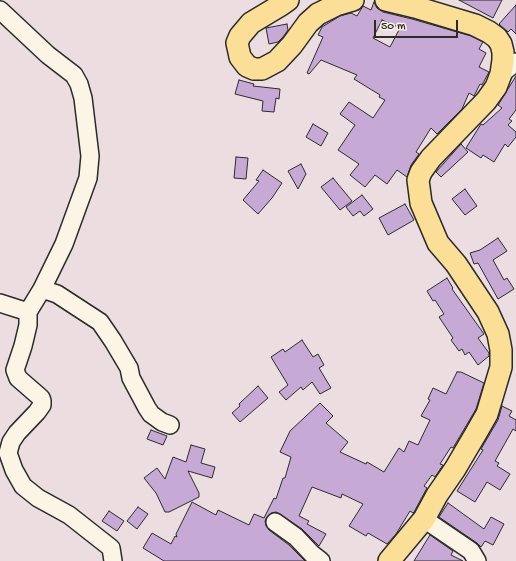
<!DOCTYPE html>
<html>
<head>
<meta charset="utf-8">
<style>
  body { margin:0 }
  #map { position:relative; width:516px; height:561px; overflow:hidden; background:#ecdee0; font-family:"Gochi Hand",sans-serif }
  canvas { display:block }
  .scale { position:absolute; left:374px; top:20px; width:84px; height:18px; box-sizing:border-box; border:2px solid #2b2b2b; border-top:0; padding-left:5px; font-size:12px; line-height:14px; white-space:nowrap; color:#2b2b2b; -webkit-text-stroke:3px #fcf5e5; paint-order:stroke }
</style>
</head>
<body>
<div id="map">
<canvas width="516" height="561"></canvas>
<div class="scale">50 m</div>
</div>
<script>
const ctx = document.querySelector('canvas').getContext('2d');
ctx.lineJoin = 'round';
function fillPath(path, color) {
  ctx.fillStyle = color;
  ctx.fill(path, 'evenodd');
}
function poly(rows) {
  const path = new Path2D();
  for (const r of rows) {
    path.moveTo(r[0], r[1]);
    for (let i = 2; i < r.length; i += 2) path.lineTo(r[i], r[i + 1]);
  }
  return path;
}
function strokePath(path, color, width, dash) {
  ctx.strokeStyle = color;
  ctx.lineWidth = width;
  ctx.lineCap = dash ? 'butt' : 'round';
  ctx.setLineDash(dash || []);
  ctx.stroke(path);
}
const building = poly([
  [459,0,502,0,493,18,459,0],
  [374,2,377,8,383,12,412,19,471,36,483,42,479,49,486,53,479,67,489,72,482,85,480,84,474,96,469,93,462,109,437,134,431,128,416,152,419,154,411,165,407,177,397,170,387,184,375,175,365,187,350,175,359,164,338,150,355,125,340,114,349,102,373,118,385,100,379,97,380,95,354,79,357,75,321,60,309,74,307,73,323,37,318,35,322,27,340,16,351,13,357,16,363,6,371,10,374,2],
  [382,20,400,28,390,47,373,38,382,20],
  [516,5,516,34,511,29,508,32,499,24,516,5],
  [287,24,288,30,283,37,278,42,269,44,266,28,287,24],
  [516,76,516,110,509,119,512,121,508,125,516,132,516,137,508,147,505,144,494,162,483,155,481,158,466,148,481,124,483,125,502,108,498,105,516,76],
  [239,80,254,84,253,86,280,89,279,99,276,98,274,112,262,111,263,101,235,94,239,80],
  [313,124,328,133,321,146,306,137,313,124],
  [461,144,468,152,441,177,436,172,461,144],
  [236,157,248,158,246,179,234,178,236,157],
  [301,164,306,174,298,189,288,171,301,164],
  [263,170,282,183,272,198,258,214,243,200,259,181,256,180,263,170],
  [333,178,352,201,340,210,321,187,333,178],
  [465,189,477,206,465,215,452,199,465,189],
  [362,195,373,209,364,216,360,211,353,216,346,207,362,195],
  [405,204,414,220,388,235,379,218,405,204],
  [498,238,507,251,493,260,504,280,507,278,514,289,498,299,478,263,474,264,470,253,480,250,498,238],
  [447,278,453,288,452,289,484,334,478,338,489,353,489,356,478,365,469,352,465,355,462,349,459,351,451,340,453,338,439,317,444,314,435,300,433,301,427,291,447,278],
  [302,340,313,357,318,354,324,365,319,368,331,388,320,394,312,382,303,390,301,387,286,400,279,392,288,385,271,357,283,349,285,352,302,340],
  [457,372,461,372,484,383,476,409,453,448,451,447,440,464,443,465,435,477,432,475,424,486,427,488,414,512,413,513,410,511,396,534,387,544,368,533,366,536,349,526,363,504,342,494,341,498,312,487,299,516,309,521,307,524,326,534,319,546,302,529,280,514,276,512,271,513,267,517,265,521,266,526,269,530,289,545,305,561,164,561,143,548,152,533,171,544,175,536,177,537,176,534,192,502,216,515,218,510,249,525,254,514,264,518,274,498,276,499,283,478,285,478,291,457,280,452,290,431,320,403,333,416,326,423,348,442,340,452,366,464,367,462,384,472,399,448,404,452,409,441,418,445,430,420,421,416,430,400,428,399,433,388,446,394,457,372],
  [258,386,268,398,240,422,232,413,240,406,239,404,258,386],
  [502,406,512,411,509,416,516,420,516,431,513,429,495,461,499,463,497,466,510,474,500,490,487,482,475,502,457,491,483,450,481,449,498,420,502,406],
  [151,430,167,436,163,445,147,439,151,430],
  [191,445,205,449,201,463,215,467,212,478,188,471,199,493,199,497,169,512,165,512,156,493,144,478,157,468,165,479,173,457,186,462,191,445],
  [448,503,484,529,491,517,504,524,493,545,485,541,481,547,477,543,439,517,448,503],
  [138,507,148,514,137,529,127,521,138,507],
  [109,511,124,521,117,531,102,521,109,511],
  [430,535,453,551,451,555,463,561,414,561,430,535]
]);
fillPath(building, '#c7a9d6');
strokePath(building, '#2b2b2b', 1);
const minor = poly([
  [0,10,48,55,74,75,79,84,83,98,90,156,88,178,64,244,42,289,28,312,28,325,23,346,15,370,18,378,41,398,42,401,42,405,37,412,17,433,11,442,8,453,14,470,23,486,38,498,69,515,111,548,113,561],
  [501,74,516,62],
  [42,289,57,294,100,322,113,341,129,368,131,378,147,408,151,414,162,422,170,425],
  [0,303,28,312],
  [424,519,471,551,477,561],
  [275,522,296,537,312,554,321,561]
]);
const major = poly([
  [288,0,281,5,251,23,240,36,237,43,239,52,240,57,247,66,254,69,262,69,277,61,292,45,308,23,318,14,336,5,353,0],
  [386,0,415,7,475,25,489,32,497,38,501,44,503,52,503,60,501,74,496,87,486,101,431,158,421,172,418,180,421,203,438,243,456,264,488,312,498,334,501,350,501,367,487,414,475,435,455,469,437,495,424,519,389,561]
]);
strokePath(minor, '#2b2b2b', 20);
strokePath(major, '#2b2b2b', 24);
strokePath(minor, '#fcf5e5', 17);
strokePath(major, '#fbdf96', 21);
</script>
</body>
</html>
